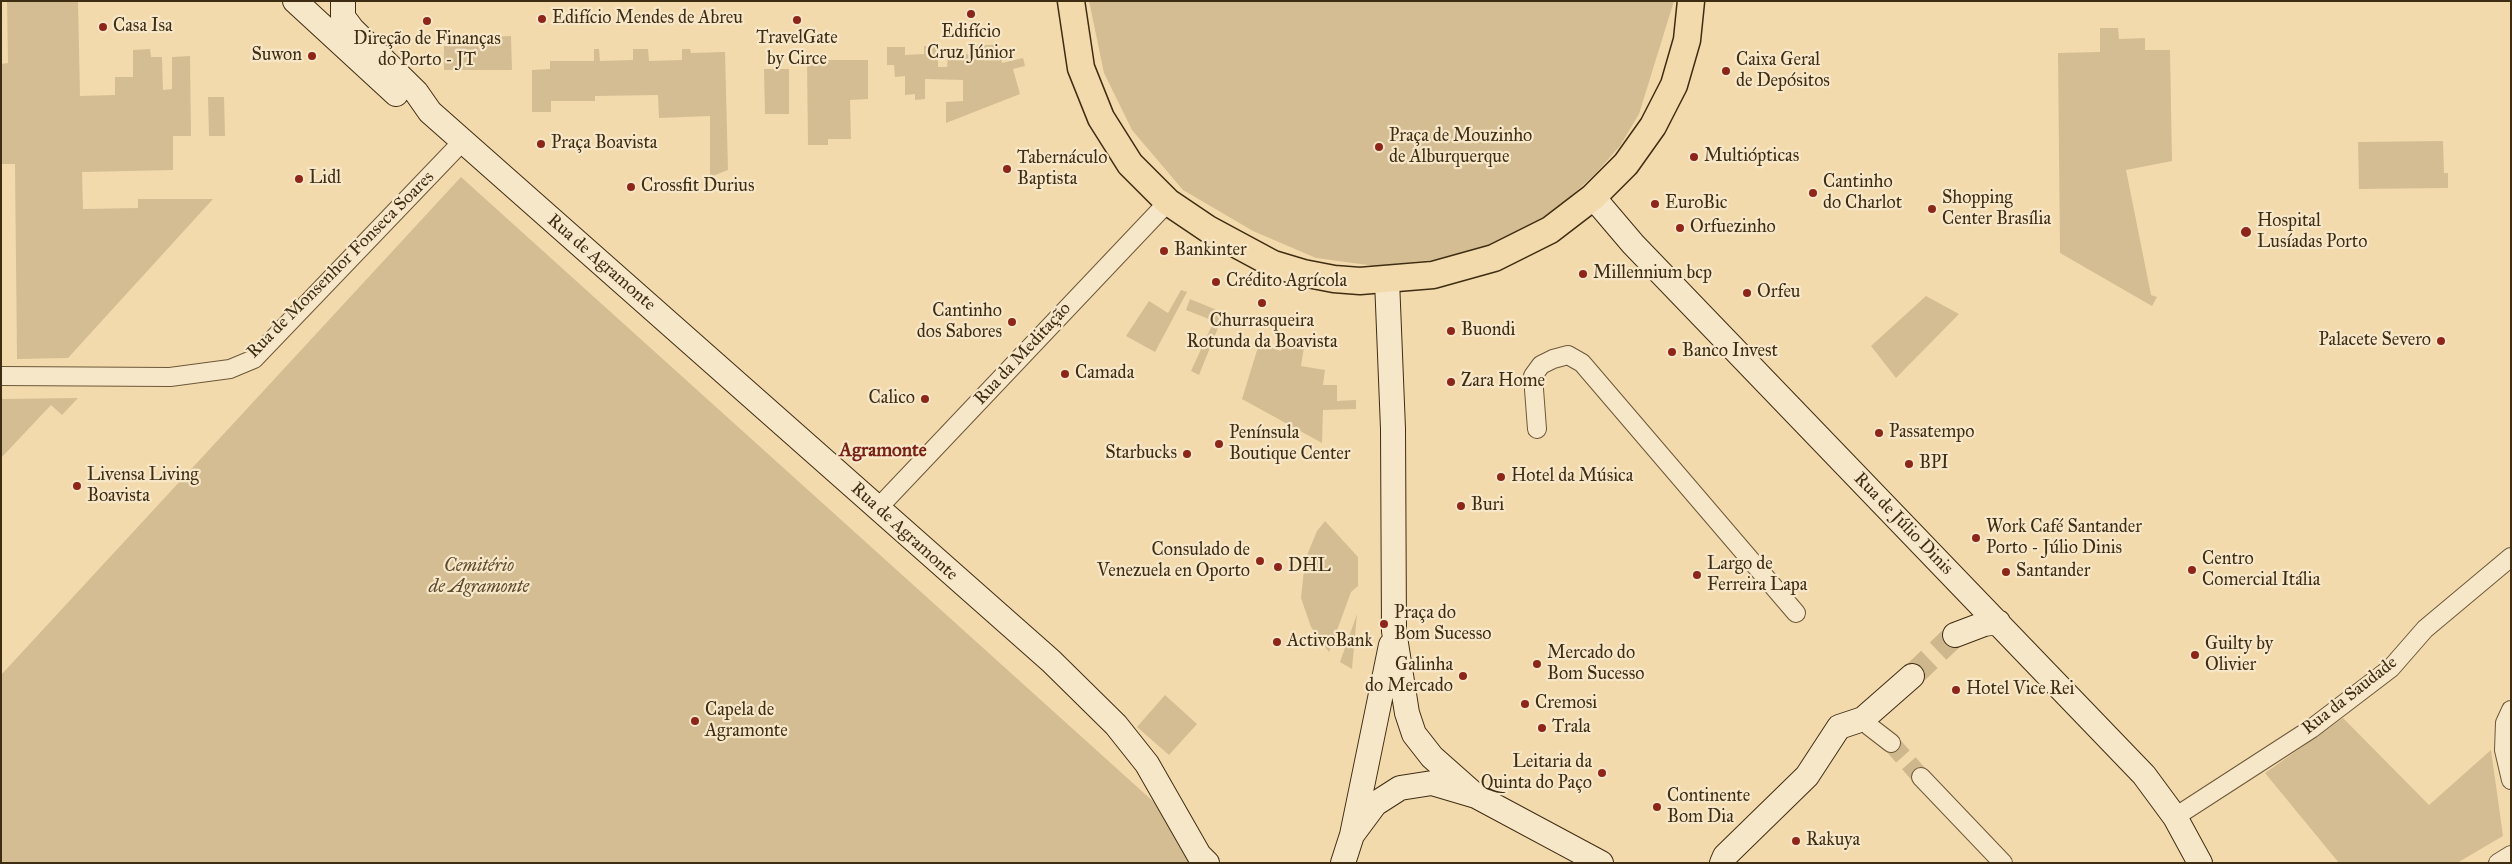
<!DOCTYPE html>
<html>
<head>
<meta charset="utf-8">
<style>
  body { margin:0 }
  #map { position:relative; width:2512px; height:864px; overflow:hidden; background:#f3daac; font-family:"IM FELL Great Primer",serif }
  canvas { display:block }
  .frame { position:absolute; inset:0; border:2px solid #3f2d13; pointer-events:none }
</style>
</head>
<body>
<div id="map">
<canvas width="2512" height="864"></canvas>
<div class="frame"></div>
</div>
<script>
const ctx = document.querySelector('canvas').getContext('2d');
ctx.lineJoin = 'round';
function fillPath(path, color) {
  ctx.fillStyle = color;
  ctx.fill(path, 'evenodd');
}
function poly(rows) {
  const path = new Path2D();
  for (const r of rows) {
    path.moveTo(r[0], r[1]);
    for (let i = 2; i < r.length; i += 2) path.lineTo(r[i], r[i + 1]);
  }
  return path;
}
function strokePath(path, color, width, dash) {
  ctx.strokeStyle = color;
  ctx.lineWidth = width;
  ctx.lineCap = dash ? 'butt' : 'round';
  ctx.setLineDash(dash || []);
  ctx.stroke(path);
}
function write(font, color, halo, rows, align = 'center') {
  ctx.font = font + ' "IM FELL Great Primer",serif';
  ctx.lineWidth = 4.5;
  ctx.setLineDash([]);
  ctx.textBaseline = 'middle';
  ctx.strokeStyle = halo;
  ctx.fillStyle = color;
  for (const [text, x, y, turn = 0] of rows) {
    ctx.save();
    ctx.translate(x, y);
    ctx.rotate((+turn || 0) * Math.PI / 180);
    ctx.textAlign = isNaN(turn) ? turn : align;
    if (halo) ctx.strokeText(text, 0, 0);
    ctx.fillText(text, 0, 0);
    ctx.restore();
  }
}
fillPath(poly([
  [7,1,78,1,80,96,115,95,115,77,133,77,133,50,150,49,151,57,162,57,163,90,172,89,172,57,190,56,191,136,173,136,173,170,82,172,83,209,138,208,138,199,213,199,68,358,17,359,15,164,1,164,1,64,8,63],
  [1089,1,1674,1,1639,114,1620,146,1596,173,1567,200,1524,231,1481,249,1450,258,1375,266,1316,258,1253,231,1183,190,1132,130,1104,73],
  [2100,28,2118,28,2119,39,2145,38,2145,50,2170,50,2172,161,2126,170,2151,295,2157,297,2152,306,2060,253,2058,53,2100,52],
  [511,36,512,70,444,70,444,46,489,45,490,37],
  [974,45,999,45,1002,63,1023,58,1025,66,1013,69,1020,94,946,123,946,102,963,101,963,80,925,79,925,99,915,100,915,94,905,95,905,76,895,77,894,65,887,65,887,47,905,47,905,55,924,54,924,46,938,46,938,67,947,67,948,55,974,54],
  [594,49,599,49,600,61,633,60,633,49,648,49,649,61,682,60,682,49,690,49,691,53,725,52,728,170,710,177,710,116,659,118,658,95,595,96,595,101,551,101,551,112,532,112,532,70,550,69,550,61,594,61],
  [827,57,827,60,868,60,868,99,850,100,851,139,828,139,828,145,808,145,807,58],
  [764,69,789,69,789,114,765,114],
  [208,97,224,97,225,136,209,136],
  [2443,141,2444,173,2448,173,2448,188,2359,189,2358,142],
  [461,177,1155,803,1191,863,1,863,1,675],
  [1181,290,1187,292,1155,352,1126,336,1149,301,1168,313],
  [1926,296,1959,314,1896,378,1871,346],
  [1190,299,1224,313,1199,375,1191,371,1214,321,1186,310],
  [1283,341,1304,347,1301,366,1325,370,1323,385,1337,385,1337,401,1356,400,1356,409,1323,410,1322,443,1242,399,1259,344,1281,351],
  [78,398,62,415,51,405,1,458,1,399],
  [1325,521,1358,557,1358,586,1351,592,1329,652,1311,627,1301,598,1305,560,1317,531],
  [1357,614,1352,669,1340,662],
  [1165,695,1197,724,1169,755,1137,727],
  [2343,718,2429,805,2491,750,2503,836,2457,863,2339,863,2265,773]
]), '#d4bd92');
strokePath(poly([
  [1891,743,1921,777]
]), '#cfb78d', 18, [18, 9]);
strokePath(poly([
  [1912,676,1955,635]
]), '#cfb78d', 24, [24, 12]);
const street = poly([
  [1,376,170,377,230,369,254,359,462,142],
  [1537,429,1533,376,1541,365,1553,359,1568,355,1582,363,1796,613],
  [878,508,1168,202],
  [2511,710,2505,723,2504,750,2511,780],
  [1869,726,1891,743],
  [1921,777,2003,863],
  [2175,817,2311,729,2391,668,2425,629,2511,557],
  [2498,863,2511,855]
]);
const secondary = poly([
  [295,1,396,94],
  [343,1,343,17,352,29,416,92,430,112,1051,661,1116,725,1147,764,1199,855,1207,863],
  [1593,197,1633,244,2144,775,2175,817,2200,863],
  [1387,280,1393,429,1394,631,1407,713,1414,734,1432,757,1476,796],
  [1955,635,1984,624,1998,622],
  [1352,835,1375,804,1400,788,1432,783,1476,796,1601,863],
  [1343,863,1352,835,1391,645],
  [1722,863,1725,856,1807,776,1839,727,1863,719,1912,676]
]);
const primary = poly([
  [1071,1,1081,68,1101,118,1130,164,1168,202,1208,229,1273,264,1303,273,1334,279,1360,281,1433,275,1494,258,1550,230,1593,197,1626,164,1653,126,1674,85,1687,40,1691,1]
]);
strokePath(street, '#6c5839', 20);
strokePath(secondary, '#3f2d13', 26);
strokePath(primary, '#3f2d13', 29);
strokePath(street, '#f7e7c9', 18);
strokePath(secondary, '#f7e7c9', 24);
strokePath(primary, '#f3daac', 26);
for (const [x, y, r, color] of [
  [971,14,5,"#8f2418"],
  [542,19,5,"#8f2418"],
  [797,20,5,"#8f2418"],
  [427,21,5,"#8f2418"],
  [103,27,5,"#8f2418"],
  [312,56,5,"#8f2418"],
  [1726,71,5,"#8f2418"],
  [541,144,5,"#8f2418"],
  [1379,147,5,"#8f2418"],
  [1694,157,5,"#8f2418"],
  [1007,169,5,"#8f2418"],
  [299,179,5,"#8f2418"],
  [631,187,5,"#8f2418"],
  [1813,193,5,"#8f2418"],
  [1655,204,5,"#8f2418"],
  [1932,209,5,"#8f2418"],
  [1680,228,5,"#8f2418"],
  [2246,232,6,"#8f2418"],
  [1164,251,5,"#8f2418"],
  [1583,274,5,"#8f2418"],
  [1216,282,5,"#8f2418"],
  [1747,293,5,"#8f2418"],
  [1262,303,5,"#8f2418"],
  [1012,322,5,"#8f2418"],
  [1451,331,5,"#8f2418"],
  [2441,341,5,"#8f2418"],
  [1672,352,5,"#8f2418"],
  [1065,374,5,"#8f2418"],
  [1451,382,5,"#8f2418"],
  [925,399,5,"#8f2418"],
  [1879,433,5,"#8f2418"],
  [1219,444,5,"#8f2418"],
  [1187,454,5,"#8f2418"],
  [1909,464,5,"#8f2418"],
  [1501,477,5,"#8f2418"],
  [77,486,5,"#8f2418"],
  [1461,506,5,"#8f2418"],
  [1976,538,5,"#8f2418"],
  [1260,561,5,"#8f2418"],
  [1278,567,5,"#8f2418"],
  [2192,570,5,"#8f2418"],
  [2006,572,5,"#8f2418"],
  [1697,575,5,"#8f2418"],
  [1384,624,5,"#8f2418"],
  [1277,642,5,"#8f2418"],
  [2195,655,5,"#8f2418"],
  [1537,664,5,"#8f2418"],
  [1463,676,5,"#8f2418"],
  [1956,690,5,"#8f2418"],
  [1525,704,5,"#8f2418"],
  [695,721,5,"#8f2418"],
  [1542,728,5,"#8f2418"],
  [1602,773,5,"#8f2418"],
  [1657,807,5,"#8f2418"],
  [1796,841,5,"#8f2418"]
]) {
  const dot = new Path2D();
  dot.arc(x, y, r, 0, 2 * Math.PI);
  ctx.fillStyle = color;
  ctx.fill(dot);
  strokePath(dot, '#f7e7c9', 2);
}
write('18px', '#3f2d13', '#f7e7c9', [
  ["Edifício Mendes de Abreu",552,19],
  ["Casa Isa",113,27],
  ["Edifício",971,33,"center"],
  ["Cruz Júnior",971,54,"center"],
  ["TravelGate",797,39,"center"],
  ["by Circe",797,60,"center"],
  ["Direção de Finanças",427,40,"center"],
  ["do Porto - JT",427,61,"center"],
  ["Suwon",302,56,"right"],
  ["Caixa Geral",1736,61],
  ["de Depósitos",1736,82],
  ["Praça de Mouzinho",1389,137],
  ["de Alburquerque",1389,158],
  ["Praça Boavista",551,144],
  ["Multiópticas",1704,157],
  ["Tabernáculo",1017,159],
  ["Baptista",1017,180],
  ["Lidl",309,179],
  ["Cantinho",1823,183],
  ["do Charlot",1823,204],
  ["Crossfit Durius",641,187],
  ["Shopping",1942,199],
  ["Center Brasília",1942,220],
  ["EuroBic",1665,204],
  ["Hospital",2257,222],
  ["Lusíadas Porto",2257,243],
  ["Orfuezinho",1690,228],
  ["Bankinter",1174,251],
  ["Millennium bcp",1593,274],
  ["Crédito Agrícola",1226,282],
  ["Orfeu",1757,293],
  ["Cantinho",1002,312,"right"],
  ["dos Sabores",1002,333,"right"],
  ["Churrasqueira",1262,322,"center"],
  ["Rotunda da Boavista",1262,343,"center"],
  ["Buondi",1461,331],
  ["Palacete Severo",2431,341,"right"],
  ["Banco Invest",1682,352],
  ["Camada",1075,374],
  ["Zara Home",1461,382],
  ["Calico",915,399,"right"],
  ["Passatempo",1889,433],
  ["Península",1229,434],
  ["Boutique Center",1229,455],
  ["Starbucks",1177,454,"right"],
  ["BPI",1919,464],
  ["Livensa Living",87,476],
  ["Boavista",87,497],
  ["Hotel da Música",1511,477],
  ["Buri",1471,506],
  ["Work Café Santander",1986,528],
  ["Porto - Júlio Dinis",1986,549],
  ["Consulado de",1250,551,"right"],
  ["Venezuela en Oporto",1250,572,"right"],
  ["Centro",2202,560],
  ["Comercial Itália",2202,581],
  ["Largo de",1707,565],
  ["Ferreira Lapa",1707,586],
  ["DHL",1288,567],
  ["Santander",2016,572],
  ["Praça do",1394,614],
  ["Bom Sucesso",1394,635],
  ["ActivoBank",1287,642],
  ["Guilty by",2205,645],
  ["Olivier",2205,666],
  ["Mercado do",1547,654],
  ["Bom Sucesso",1547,675],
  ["Galinha",1453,666,"right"],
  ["do Mercado",1453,687,"right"],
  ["Hotel Vice Rei",1966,690],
  ["Cremosi",1535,704],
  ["Capela de",705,711],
  ["Agramonte",705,732],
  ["Trala",1552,728],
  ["Leitaria da",1592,763,"right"],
  ["Quinta do Paço",1592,784,"right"],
  ["Continente",1667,797],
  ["Bom Dia",1667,818],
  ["Rakuya",1806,841]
], 'left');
write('18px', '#3f2d13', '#f7e7c9', [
  ["Rua de Agramonte",601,263,41],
  ["Rua de Monsenhor Fonseca Soares",341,265,-45],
  ["Rua da Meditação",1023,354,-47],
  ["Rua de Júlio Dinis",1903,524,46],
  ["Rua de Agramonte",904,532,42],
  ["Rua da Saudade",2350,696,-38]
]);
write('italic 18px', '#5d4a2c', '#f7e7c9', [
  ["Cemitério",479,567],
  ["de Agramonte",479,588]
]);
write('bold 19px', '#7a1f14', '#f7e7c9', [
  ["Agramonte",883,451]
]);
</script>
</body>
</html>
